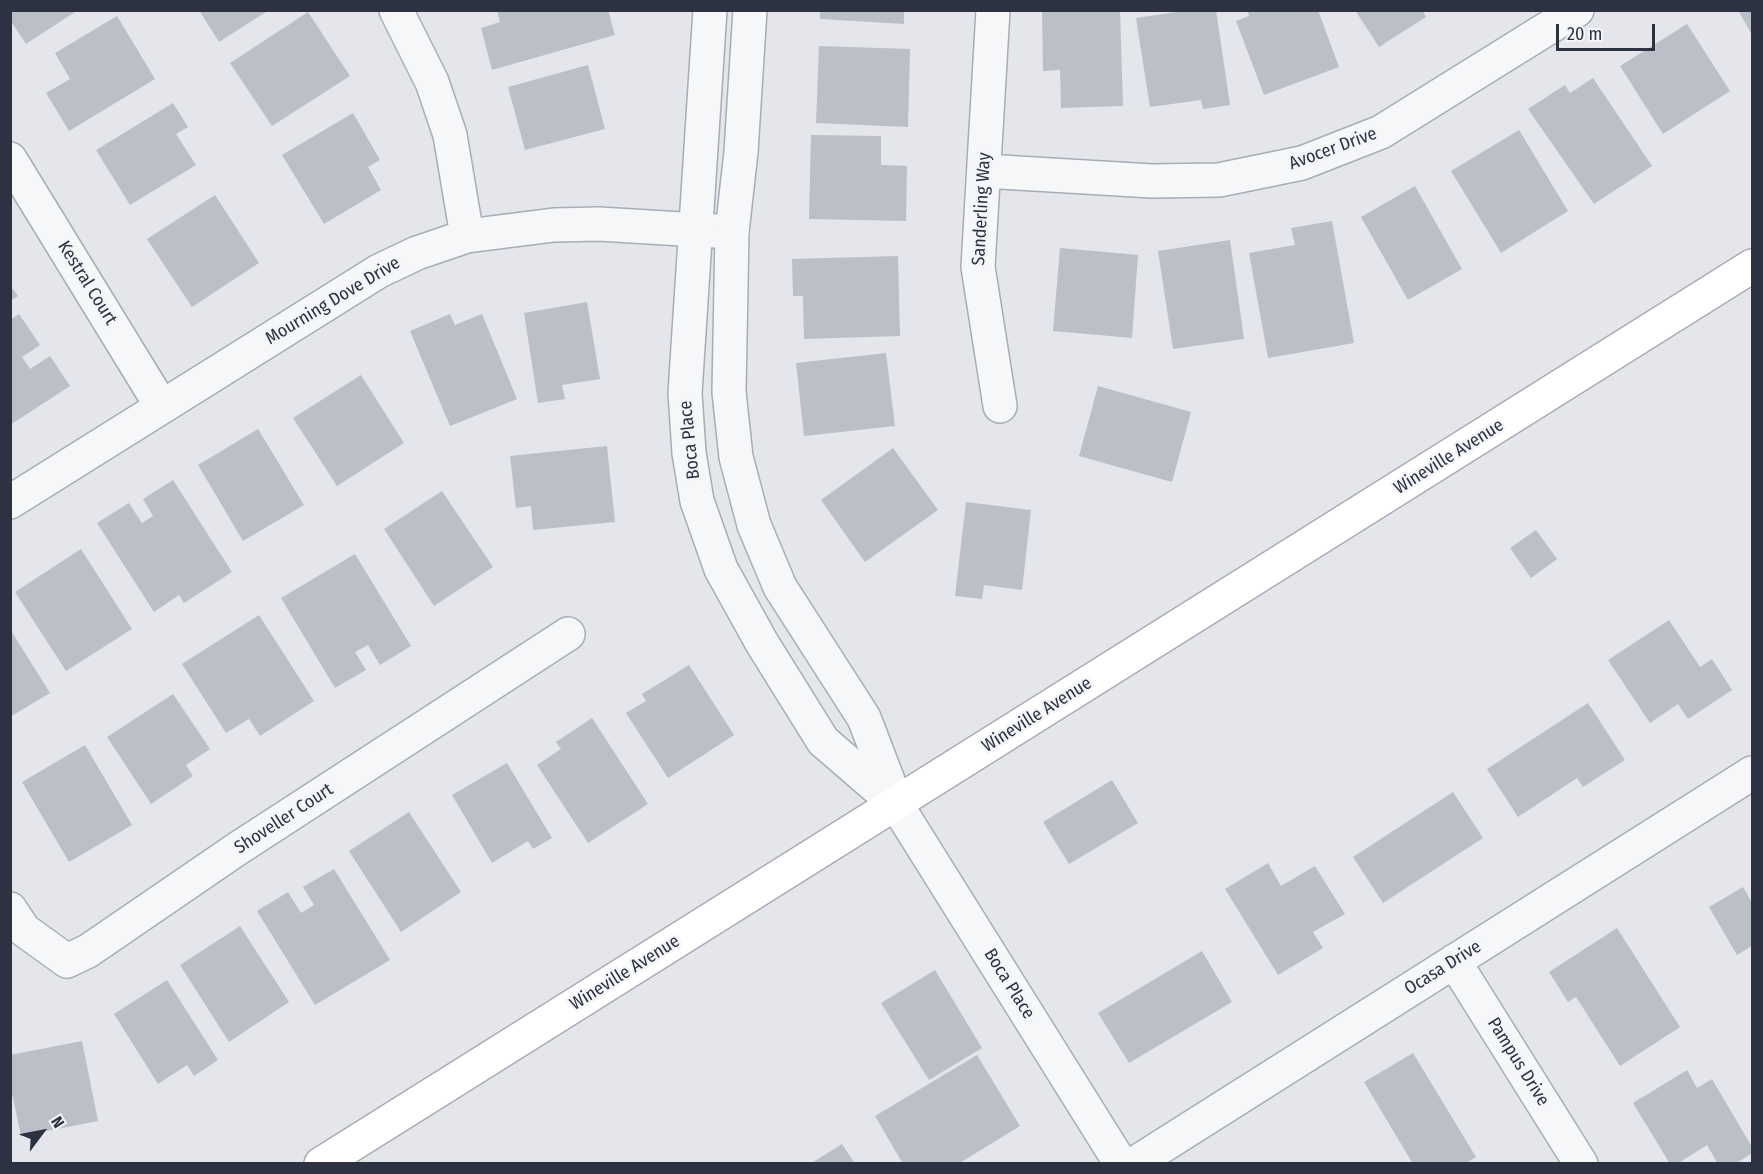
<!DOCTYPE html>
<html>
<head>
<meta charset="utf-8">
<style>
  body { margin:0 }
  #map { position:relative; width:1763px; height:1174px; overflow:hidden; background:#e4e6eb; font-family:"Fira Sans Condensed",sans-serif }
  canvas { display:block }
  .frame { position:absolute; inset:0; border:12px solid #2c3242; pointer-events:none }
  .north { position:absolute; left:12px; top:1102px; width:60px; height:60px; -webkit-text-stroke:4px #f4f5f8; paint-order:stroke; rotate:58deg; font-size:16px; font-weight:700; line-height:24px; text-align:center; color:#2c3242 }
  .north::after { content:''; display:block; margin:auto; width:21px; height:27px; background:#2c3242; clip-path:polygon(50% 0,100% 100%,50% 72%,0 100%) }
  .scale { position:absolute; left:1556px; top:24px; width:99px; height:27px; box-sizing:border-box; border:3px solid #2c3242; border-top:0; padding-left:8px; font-size:18px; line-height:21px; white-space:nowrap; color:#2c3242; -webkit-text-stroke:4px #f4f5f8; paint-order:stroke }
</style>
</head>
<body>
<div id="map">
<canvas width="1763" height="1174"></canvas>
<div class="frame"></div>
<div class="north">N</div>
<div class="scale">20 m</div>
</div>
<script>
const ctx = document.querySelector('canvas').getContext('2d');
ctx.lineJoin = 'round';
function fillPath(path, color) {
  ctx.fillStyle = color;
  ctx.fill(path, 'evenodd');
}
function poly(rows) {
  const path = new Path2D();
  for (const r of rows) {
    path.moveTo(r[0], r[1]);
    for (let i = 2; i < r.length; i += 2) path.lineTo(r[i], r[i + 1]);
  }
  return path;
}
function strokePath(path, color, width, dash) {
  ctx.strokeStyle = color;
  ctx.lineWidth = width;
  ctx.lineCap = dash ? 'butt' : 'round';
  ctx.setLineDash(dash || []);
  ctx.stroke(path);
}
function write(font, color, halo, rows, align = 'center') {
  ctx.font = font + ' "Fira Sans Condensed",sans-serif';
  ctx.lineWidth = 5;
  ctx.setLineDash([]);
  ctx.textBaseline = 'middle';
  ctx.strokeStyle = halo;
  ctx.fillStyle = color;
  for (const [text, x, y, turn = 0] of rows) {
    ctx.save();
    ctx.translate(x, y);
    ctx.rotate((+turn || 0) * Math.PI / 180);
    ctx.textAlign = isNaN(turn) ? turn : align;
    if (halo) ctx.strokeText(text, 0, 0);
    ctx.fillText(text, 0, 0);
    ctx.restore();
  }
}
fillPath(poly([
  [10,10,78,10,26,44,10,20],
  [199,10,269,10,219,42],
  [497,10,608,10,615,35,492,70,481,28,500,22],
  [820,10,904,10,904,24,820,19],
  [1042,10,1120,10,1123,106,1061,108,1060,70,1043,71],
  [1190,10,1216,10,1230,105,1203,109,1201,100,1150,107,1136,18],
  [1247,10,1318,10,1339,67,1264,95,1236,21,1249,16],
  [1355,10,1422,10,1426,17,1379,47],
  [1738,10,1752,10,1752,35],
  [308,12,350,76,272,126,230,63],
  [117,16,155,79,69,131,46,93,70,79,55,53],
  [1687,24,1730,91,1663,134,1620,66],
  [819,46,910,49,908,127,816,123],
  [588,65,605,129,525,150,508,87],
  [1593,78,1652,166,1594,204,1528,109,1565,85,1570,93],
  [173,103,188,127,176,134,196,165,130,205,96,150],
  [353,113,380,160,368,167,381,190,324,224,282,155],
  [1519,130,1568,211,1501,253,1451,171],
  [811,135,881,136,881,165,907,166,906,221,809,219],
  [1415,186,1462,269,1408,300,1361,217],
  [215,195,259,263,192,307,147,239],
  [1332,221,1354,343,1268,358,1249,253,1295,245,1291,228],
  [1230,240,1244,339,1173,349,1158,251],
  [1060,248,1138,255,1132,338,1053,331],
  [898,256,900,336,804,339,803,296,793,296,792,259],
  [10,285,18,296,10,301],
  [587,302,600,379,562,385,565,399,538,403,524,313],
  [19,314,40,345,22,357,30,369,50,356,70,386,10,425,10,320],
  [450,314,455,325,482,314,517,399,450,426,410,331],
  [886,353,895,426,804,436,796,363],
  [361,375,404,443,337,486,293,418],
  [1098,386,1191,412,1172,482,1079,456],
  [258,429,304,505,243,541,198,465],
  [607,446,615,522,533,530,531,506,516,508,510,456],
  [893,448,938,510,865,562,821,500],
  [173,480,232,572,184,603,179,595,154,612,97,523,129,503,142,523,153,516,143,499],
  [442,491,493,567,434,606,384,529],
  [966,502,1031,510,1022,590,984,585,982,599,955,596],
  [1536,530,1557,559,1531,578,1510,548],
  [81,549,132,629,66,671,15,592],
  [355,554,411,646,380,665,368,645,355,652,366,670,335,688,281,598],
  [259,615,314,701,260,736,249,719,226,733,182,664],
  [1669,620,1700,667,1712,659,1732,690,1688,719,1678,704,1650,723,1608,660],
  [10,629,50,693,10,717],
  [689,665,734,735,668,778,626,713,646,701,642,694],
  [173,694,210,749,186,765,193,776,151,804,107,737],
  [1588,703,1625,760,1583,787,1577,778,1518,817,1487,769],
  [592,718,648,804,588,843,537,765,561,749,556,742],
  [85,745,132,825,69,862,22,782],
  [507,763,552,838,533,849,528,841,492,863,452,795],
  [1112,780,1138,823,1069,864,1043,822],
  [1453,792,1483,838,1383,903,1353,857],
  [409,812,461,892,401,932,349,851],
  [1268,863,1281,886,1315,866,1345,914,1313,932,1323,948,1278,975,1225,889],
  [334,869,390,960,315,1005,257,911,288,892,301,913,314,905,303,887],
  [1743,887,1752,903,1752,946,1737,955,1709,907],
  [240,926,289,1002,229,1042,180,965],
  [1617,928,1680,1027,1620,1066,1576,997,1568,1002,1549,972],
  [1202,951,1232,1002,1129,1063,1098,1013],
  [935,970,982,1048,929,1080,881,1003],
  [167,980,218,1060,194,1076,187,1065,158,1084,114,1014],
  [82,1041,98,1121,21,1136,10,1084,10,1055],
  [1413,1053,1476,1157,1465,1164,1413,1164,1364,1082],
  [977,1055,1020,1126,958,1164,903,1164,875,1116],
  [1687,1070,1697,1088,1712,1079,1752,1147,1752,1153,1735,1164,1718,1164,1707,1145,1677,1164,1670,1164,1633,1103],
  [842,1144,855,1164,810,1164]
]), '#bbbfc7');
const minor = poly([
  [396,10,432,82,450,135,467,236],
  [993,10,978,267,1000,406],
  [10,159,162,407],
  [984,171,1152,181,1219,180,1302,163,1381,132,1577,10],
  [10,502,379,271,417,253,467,236,554,225,599,224,732,232],
  [896,804,1121,1164],
  [10,909,24,930,67,961,88,951,237,849,568,634],
  [1454,961,1581,1164],
  [1134,1164,1752,773]
]);
const tertiary = poly([
  [710,10,685,393,689,453,697,501,721,569,762,643,823,741,896,804],
  [750,10,741,152,732,232,729,392,736,457,754,525,780,587,864,718,895,799]
]);
const secondary = poly([
  [321,1164,1752,266]
]);
strokePath(minor, '#a9acb5', 36);
strokePath(tertiary, '#a9acb5', 36);
strokePath(secondary, '#a9acb5', 36);
strokePath(minor, '#f6f7f9', 33);
strokePath(tertiary, '#f6f7f9', 33);
strokePath(secondary, '#fff', 33);
write('18px', '#2c3242', '#f4f5f8', [
  ["Avocer Drive",1333,149,-20],
  ["Sanderling Way",982,209,-87],
  ["Kestral Court",87,283,58],
  ["Mourning Dove Drive",333,301,-31],
  ["Boca Place",690,440,-96],
  ["Wineville Avenue",1449,457,-32],
  ["Wineville Avenue",1037,715,-32],
  ["Shoveller Court",284,819,-33],
  ["Ocasa Drive",1443,968,-32],
  ["Wineville Avenue",625,973,-32],
  ["Boca Place",1009,984,58],
  ["Pampus Drive",1518,1062,58]
]);
</script>
</body>
</html>
